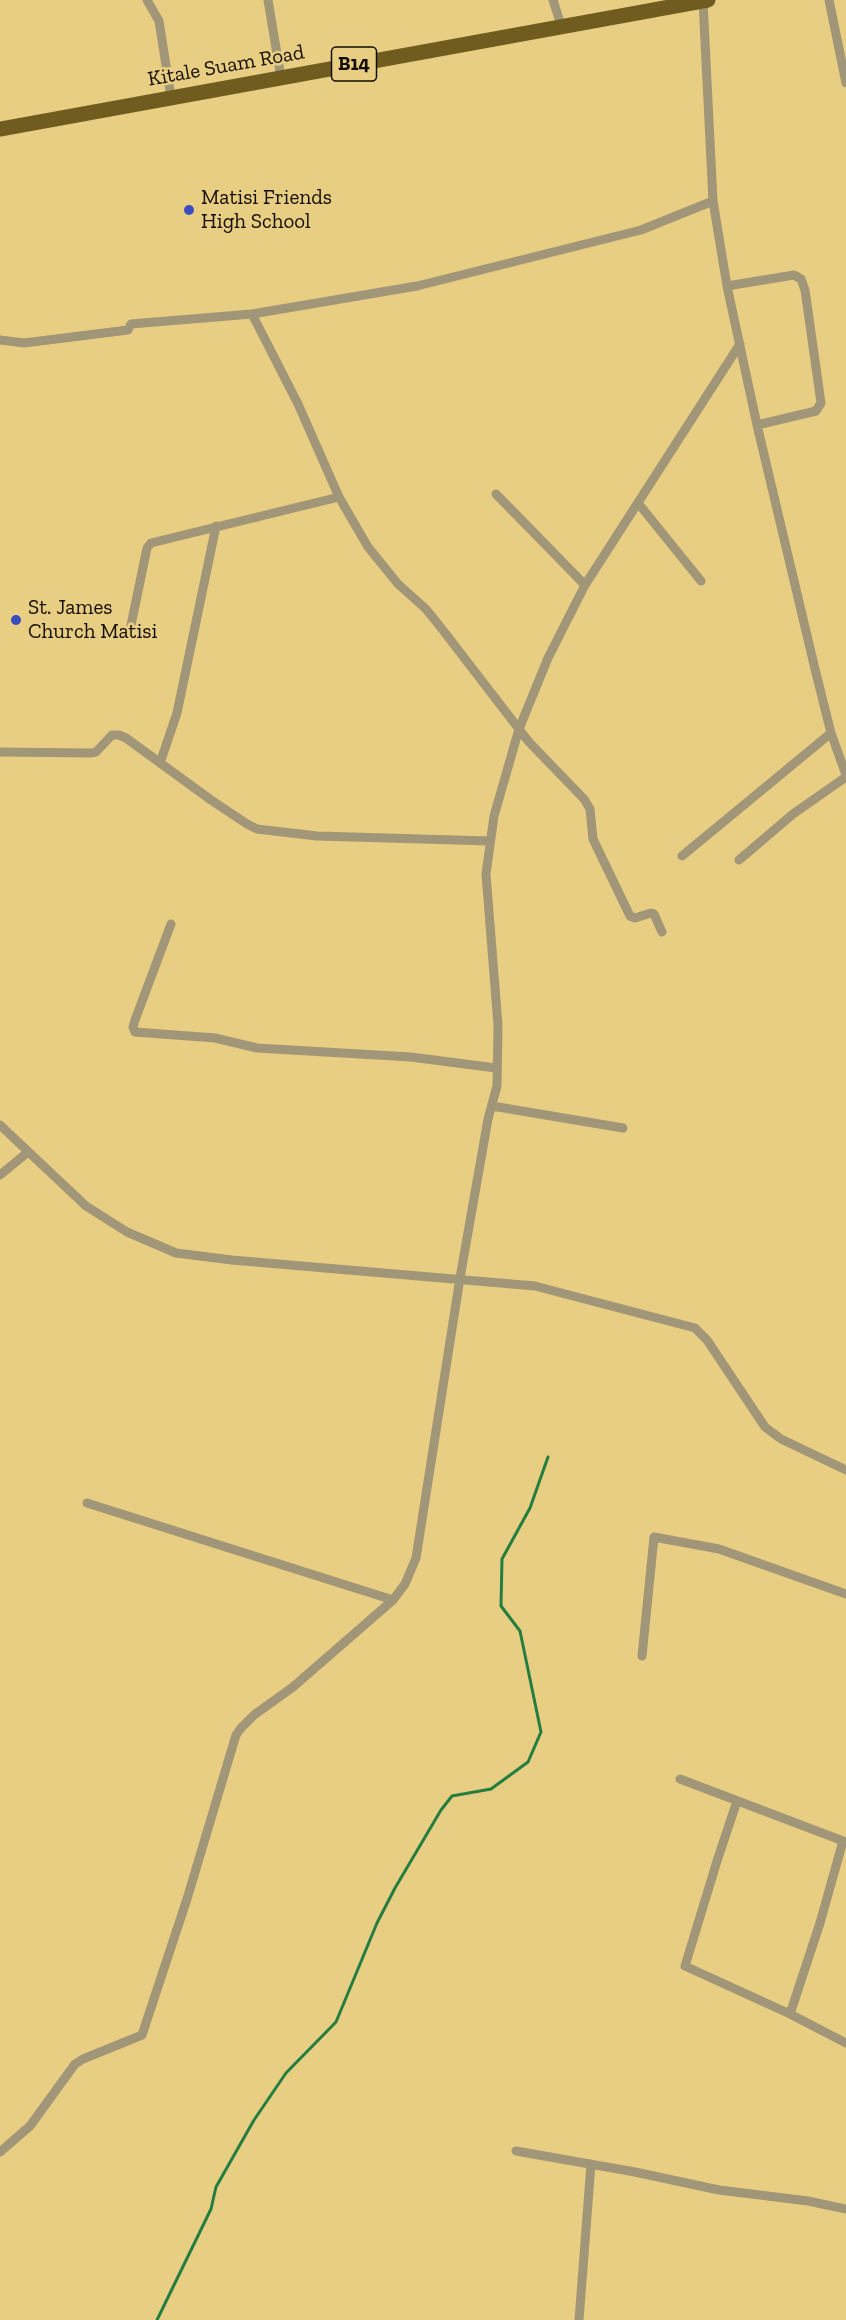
<!DOCTYPE html>
<html>
<head>
<meta charset="utf-8">
<style>
  body { margin:0 }
  canvas { display:block; background:#e8ce83 }
</style>
</head>
<body>
<canvas width="846" height="2320"></canvas>
<script>
const ctx = document.querySelector('canvas').getContext('2d');
ctx.lineJoin = 'round';
function poly(rows) {
  const path = new Path2D();
  for (const r of rows) {
    path.moveTo(r[0], r[1]);
    for (let i = 2; i < r.length; i += 2) path.lineTo(r[i], r[i + 1]);
  }
  return path;
}
function strokePath(path, color, width, dash) {
  ctx.strokeStyle = color;
  ctx.lineWidth = width;
  ctx.lineCap = dash ? 'butt' : 'round';
  ctx.setLineDash(dash || []);
  ctx.stroke(path);
}
function write(font, color, halo, rows, align = 'center') {
  ctx.font = font + ' "Zilla Slab",serif';
  ctx.lineWidth = 5;
  ctx.setLineDash([]);
  ctx.textBaseline = 'middle';
  ctx.strokeStyle = halo;
  ctx.fillStyle = color;
  for (const [text, x, y, turn = 0] of rows) {
    ctx.save();
    ctx.translate(x, y);
    ctx.rotate((+turn || 0) * Math.PI / 180);
    ctx.textAlign = isNaN(turn) ? turn : align;
    if (halo) ctx.strokeText(text, 0, 0);
    ctx.fillText(text, 0, 0);
    ctx.restore();
  }
}
strokePath(poly([
  [157,2320,211,2209,216,2187,254,2120,286,2073,336,2022,377,1923,395,1888,441,1810,452,1796,491,1789,528,1762,541,1732,520,1631,501,1606,502,1559,530,1508,548,1457]
]), '#237e40', 3);
strokePath(poly([
  [147,0,159,21,171,97],
  [268,0,281,78],
  [553,0,562,28],
  [829,0,846,83],
  [703,1,713,201,727,286,757,425,815,669,831,733,846,775],
  [727,286,794,275,801,279,805,290,821,403,816,411,757,425],
  [252,314,298,404,339,497,368,547,398,584,426,609,442,629,529,742,584,799,590,809,593,839,630,916,635,918,651,913,654,914,662,932],
  [0,340,24,343,128,330,131,324,252,314,417,286,641,230,713,201],
  [496,494,585,585],
  [638,503,701,581],
  [130,630,147,548,151,543,339,497],
  [0,752,92,753,96,752,112,735,119,735,126,738,211,800,247,824,257,829,317,836,490,841],
  [160,763,177,713,216,526],
  [682,856,831,733],
  [739,860,793,814,846,777],
  [171,924,135,1020,133,1027,135,1032,215,1038,257,1048,411,1057,496,1068],
  [492,1106,623,1128],
  [0,1125,86,1206,127,1232,176,1253,232,1260,535,1286,695,1328,707,1340,765,1427,781,1439,846,1470],
  [0,1175,28,1152],
  [87,1503,393,1600],
  [642,1656,654,1537,719,1549,846,1594],
  [680,1779,846,1842],
  [737,1801,717,1861,685,1966,790,2014,846,2043],
  [790,2014,820,1923,843,1841],
  [516,2151,635,2172,719,2190,808,2201,846,2209],
  [0,2152,30,2126,75,2064,83,2059,142,2035,187,1899,236,1735,241,1728,254,1715,293,1687,393,1600,405,1584,416,1558,460,1278,488,1119,497,1086,498,1025,486,874,494,816,519,729,548,658,585,585,740,344],
  [579,2320,591,2164]
]), '#a19677', 9);
strokePath(poly([
  [0,129,708,0]
]), '#705c1f', 15);
for (const [x, y, r, color] of [
  [189,210,6,"#3a4dc0"],
  [16,620,6,"#3a4dc0"]
]) {
  const dot = new Path2D();
  dot.arc(x, y, r, 0, 2 * Math.PI);
  ctx.fillStyle = color;
  ctx.fill(dot);
  strokePath(dot, '#e8ce83', 2);
}
for (const [x, y, w] of [
  [354,64,45]
]) {
  const box = new Path2D();
  box.roundRect(x - w / 2, y - 17, w, 34, 4.5);
  ctx.fillStyle = '#e8ce83';
  ctx.fill(box);
  strokePath(box, '#130c00', 1.5);
}
write('bold 20px', '#130c00', null, [
  ["B14",354,64]
]);
write('21px', '#130c00', '#e8ce83', [
  ["Kitale Suam Road",226,66,-10]
]);
write('21px', '#130c00', '#e8ce83', [
  ["Matisi Friends",201,198],
  ["High School",201,222],
  ["St. James",28,608],
  ["Church Matisi",28,632]
], 'left');
</script>
</body>
</html>
